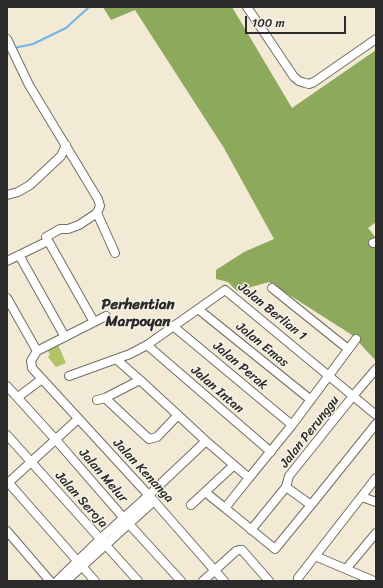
<!DOCTYPE html>
<html>
<head>
<meta charset="utf-8">
<style>
  body { margin:0 }
  #map { position:relative; width:383px; height:588px; overflow:hidden; background:#f2ead5; font-family:Sriracha,sans-serif }
  canvas { display:block }
  .frame { position:absolute; inset:0; border:8px solid #2b2b2b; pointer-events:none }
  .scale { position:absolute; left:245px; top:16px; width:101px; height:18px; box-sizing:border-box; border:2px solid #2b2b2b; border-top:0; padding-left:5px; font-size:12px; line-height:14px; white-space:nowrap; color:#2b2b2b; -webkit-text-stroke:3px #f7f3e8; paint-order:stroke }
</style>
</head>
<body>
<div id="map">
<canvas width="383" height="588"></canvas>
<div class="frame"></div>
<div class="scale">100 m</div>
</div>
<script>
const ctx = document.querySelector('canvas').getContext('2d');
ctx.lineJoin = 'round';
function fillPath(path, color) {
  ctx.fillStyle = color;
  ctx.fill(path, 'evenodd');
}
function poly(rows) {
  const path = new Path2D();
  for (const r of rows) {
    path.moveTo(r[0], r[1]);
    for (let i = 2; i < r.length; i += 2) path.lineTo(r[i], r[i + 1]);
  }
  return path;
}
function strokePath(path, color, width, dash) {
  ctx.strokeStyle = color;
  ctx.lineWidth = width;
  ctx.lineCap = dash ? 'butt' : 'round';
  ctx.setLineDash(dash || []);
  ctx.stroke(path);
}
function write(font, color, halo, rows, align = 'center') {
  ctx.font = font + ' Sriracha,sans-serif';
  ctx.lineWidth = 3;
  ctx.setLineDash([]);
  ctx.textBaseline = 'middle';
  ctx.strokeStyle = halo;
  ctx.fillStyle = color;
  for (const [text, x, y, turn = 0] of rows) {
    ctx.save();
    ctx.translate(x, y);
    ctx.rotate((+turn || 0) * Math.PI / 180);
    ctx.textAlign = isNaN(turn) ? turn : align;
    if (halo) ctx.strokeText(text, 0, 0);
    ctx.fillText(text, 0, 0);
    ctx.restore();
  }
}
fillPath(poly([
  [57,342,66,363,56,367,48,357,50,354,45,347]
]), '#b0c367');
fillPath(poly([
  [103,7,232,7,292,108,376,50,376,222,368,228,376,238,376,361,352,335,269,282,237,291,228,282,216,279,216,270,244,252,274,239,224,148,135,10,111,20]
]), '#8ca95c');
strokePath(poly([
  [14,48,33,44,66,28,89,7]
]), '#73b3e7', 2);
const minor = poly([
  [247,7,294,77,299,81,305,83,309,84,314,82,376,39],
  [7,39,29,85,98,199,100,206,97,213,79,225,68,229,60,229,46,237,94,322],
  [7,195,18,192,30,185,61,156,66,145],
  [97,213,115,253],
  [373,243,376,242],
  [19,255,65,337],
  [7,261,48,241],
  [272,288,348,349],
  [7,298,37,351],
  [198,309,311,400],
  [106,316,37,351,31,361,32,368,154,501,224,581],
  [173,326,292,425],
  [147,345,271,452],
  [116,359,140,380,206,441,249,478,292,425,356,339],
  [69,376,130,354,147,345,225,290,376,415],
  [7,386,56,440,129,524,181,581],
  [18,397,42,379],
  [105,398,149,439,157,437,178,415],
  [97,400,105,398,140,380],
  [7,435,138,581],
  [249,478,225,508,275,549,311,505],
  [7,481,95,581],
  [7,484,78,419],
  [286,487,311,505,376,424],
  [205,492,225,508],
  [362,497,376,502],
  [191,505,234,465],
  [251,530,286,487,289,476,353,396,376,369],
  [7,531,50,581],
  [315,556,374,581],
  [346,569,376,533],
  [57,581,100,539,149,495,206,441],
  [66,581,154,501],
  [203,581,236,551,239,550,242,550,269,581],
  [298,581,298,578,376,478]
]);
strokePath(minor, '#716e66', 10);
strokePath(minor, '#fff', 8);
write('13px', '#2b2b2b', '#f7f3e8', [
  ["Jalan Berlian 1",272,312,39],
  ["Jalan Emas",262,345,39],
  ["Jalan Perak",240,366,40],
  ["Jalan Intan",217,390,41],
  ["Jalan Perunggu",310,432,-52],
  ["Jalan Kenanga",143,471,47],
  ["Jalan Melur",103,476,49],
  ["Jalan Seroja",81,500,48]
]);
write('bold 15px', '#2b2b2b', '#f7f3e8', [
  ["Perhentian",138,305],
  ["Marpoyan",138,322]
]);
</script>
</body>
</html>
